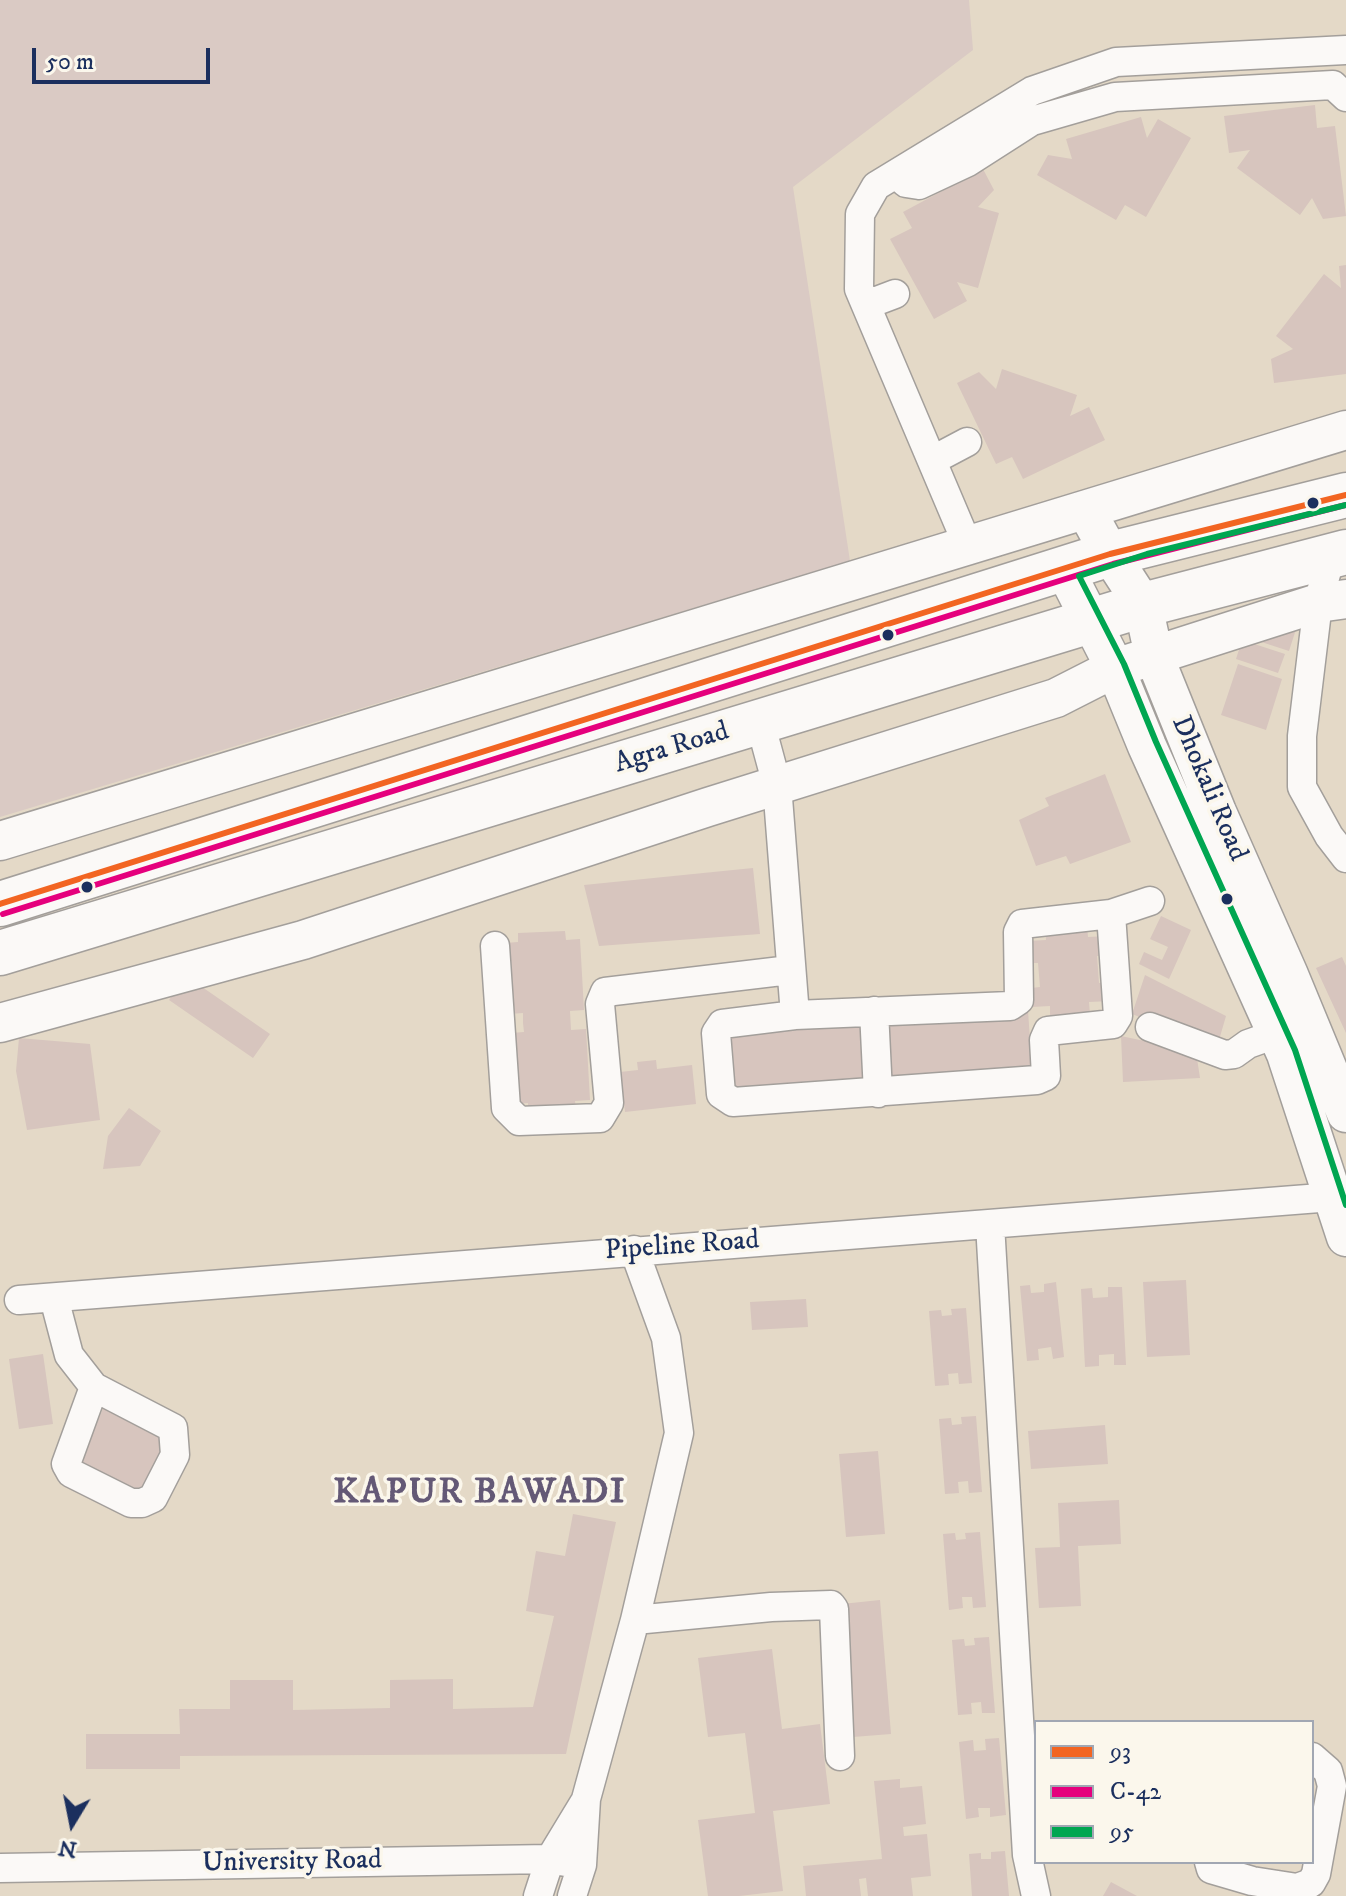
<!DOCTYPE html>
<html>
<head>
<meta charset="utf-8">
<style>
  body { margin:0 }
  #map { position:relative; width:1346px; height:1896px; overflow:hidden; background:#e4d9c7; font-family:"IM FELL DW Pica",serif }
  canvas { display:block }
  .legend { position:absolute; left:1034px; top:1720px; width:280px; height:144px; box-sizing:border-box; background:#fbf7ec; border:2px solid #a1a7b3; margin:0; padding:10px 14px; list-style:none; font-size:24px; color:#1b2f5e }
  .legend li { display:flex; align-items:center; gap:16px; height:40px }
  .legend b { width:40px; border:2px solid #a1a7b3 }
  .north { position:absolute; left:32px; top:1784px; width:80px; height:80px; -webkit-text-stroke:6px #fbf7ec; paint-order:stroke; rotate:190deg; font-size:22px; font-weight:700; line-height:32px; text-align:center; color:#1b2f5e }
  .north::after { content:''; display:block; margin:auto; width:28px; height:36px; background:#1b2f5e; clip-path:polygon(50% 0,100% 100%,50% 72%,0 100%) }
  .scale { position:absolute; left:32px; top:48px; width:178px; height:36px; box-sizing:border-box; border:4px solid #1b2f5e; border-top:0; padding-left:10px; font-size:24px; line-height:28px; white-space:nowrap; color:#1b2f5e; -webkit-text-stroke:6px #fbf7ec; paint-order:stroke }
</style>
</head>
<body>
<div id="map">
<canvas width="1346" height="1896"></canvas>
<ul class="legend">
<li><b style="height:10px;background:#f26522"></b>93</li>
<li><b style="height:10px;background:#e5007d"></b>C-42</li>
<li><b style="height:10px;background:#00a651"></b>95</li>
</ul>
<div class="north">N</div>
<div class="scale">50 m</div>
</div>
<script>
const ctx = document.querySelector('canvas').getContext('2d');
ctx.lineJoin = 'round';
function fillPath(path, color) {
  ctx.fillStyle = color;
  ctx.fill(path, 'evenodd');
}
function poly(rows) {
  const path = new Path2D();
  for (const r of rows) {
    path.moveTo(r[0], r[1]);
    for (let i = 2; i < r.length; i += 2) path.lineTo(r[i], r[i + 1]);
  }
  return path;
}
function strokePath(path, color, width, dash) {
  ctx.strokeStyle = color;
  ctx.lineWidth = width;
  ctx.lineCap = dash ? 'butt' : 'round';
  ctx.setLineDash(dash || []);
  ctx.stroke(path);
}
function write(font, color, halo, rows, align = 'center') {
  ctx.font = font + ' "IM FELL DW Pica",serif';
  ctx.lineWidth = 7;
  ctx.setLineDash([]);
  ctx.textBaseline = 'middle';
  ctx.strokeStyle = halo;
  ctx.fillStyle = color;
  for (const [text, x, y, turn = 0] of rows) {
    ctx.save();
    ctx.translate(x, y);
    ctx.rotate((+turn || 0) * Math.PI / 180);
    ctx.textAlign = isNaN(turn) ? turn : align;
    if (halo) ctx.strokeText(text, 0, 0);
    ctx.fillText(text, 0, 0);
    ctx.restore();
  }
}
fillPath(poly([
  [0,0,969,0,973,50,793,187,850,561,0,817]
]), '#dacac4');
fillPath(poly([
  [1315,105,1317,128,1335,126,1346,216,1323,219,1312,198,1300,215,1237,168,1250,150,1229,153,1224,116],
  [1141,117,1147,138,1158,119,1191,138,1146,217,1125,205,1116,220,1037,175,1048,155,1072,159,1066,139],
  [983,169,994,190,978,207,999,213,978,288,957,282,967,301,934,319,890,239,912,228,903,212],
  [1346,265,1346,374,1274,383,1271,359,1293,349,1276,336,1324,274,1341,288,1339,266],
  [1002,369,1077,395,1070,416,1089,407,1105,440,1023,479,1012,457,996,464,957,383,979,372,996,389],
  [1299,620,1289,651,1243,636],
  [1242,640,1285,654,1278,673,1236,659],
  [1238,664,1282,679,1266,730,1221,715],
  [1105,774,1131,842,1070,864,1066,856,1036,866,1019,820,1049,806,1045,798],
  [753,868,760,934,599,946,584,885],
  [1161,916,1191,930,1169,979,1139,964,1144,952,1162,960,1168,947,1150,939],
  [1087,925,1088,937,1108,936,1108,955,1097,956,1099,983,1110,982,1111,1001,1089,1002,1090,1015,1050,1017,1050,1006,1032,1007,1031,988,1040,987,1038,963,1029,963,1027,941,1046,940,1045,927],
  [565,931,566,940,580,939,584,1010,570,1011,571,1030,586,1029,590,1100,575,1101,576,1109,528,1112,528,1103,515,1104,511,1033,524,1032,523,1023,523,1013,509,1014,505,943,518,942,518,933],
  [1342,957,1346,966,1346,1033,1316,968],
  [1145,975,1226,1016,1217,1047,1132,1014],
  [192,980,270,1034,253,1058,169,1000,177,989,182,993],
  [1028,1010,1032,1071,886,1082,882,1021],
  [866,1022,868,1079,733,1092,728,1031],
  [1121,1036,1196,1052,1200,1078,1123,1082],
  [19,1038,90,1044,100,1120,27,1130,16,1071],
  [656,1060,657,1069,692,1065,696,1104,625,1112,620,1072,638,1070,637,1062],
  [129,1108,161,1131,140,1166,103,1169,108,1136],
  [1186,1280,1190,1355,1147,1357,1143,1282],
  [1056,1282,1064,1357,1053,1359,1051,1347,1038,1349,1039,1360,1027,1361,1020,1286,1030,1285,1031,1293,1044,1292,1044,1284],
  [1108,1287,1122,1287,1126,1365,1114,1365,1114,1354,1099,1355,1099,1366,1085,1367,1081,1289,1092,1288,1093,1298,1108,1297],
  [806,1299,808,1327,752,1330,750,1302],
  [966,1308,972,1383,959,1384,958,1373,948,1374,949,1385,935,1386,929,1311,941,1310,942,1316,952,1315,951,1309],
  [43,1354,53,1424,19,1429,9,1359],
  [104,1406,169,1432,144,1492,78,1468],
  [976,1416,982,1492,969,1493,968,1481,958,1482,959,1493,945,1494,939,1419,951,1418,952,1425,962,1424,961,1417],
  [1105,1425,1108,1464,1031,1469,1028,1431],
  [878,1451,885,1534,846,1537,839,1454],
  [1119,1500,1121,1544,1078,1546,1081,1606,1039,1608,1035,1548,1060,1547,1058,1503],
  [573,1514,616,1522,566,1754,180,1756,180,1769,86,1769,86,1734,180,1734,179,1709,230,1709,230,1680,293,1680,293,1710,390,1708,390,1680,453,1679,453,1709,533,1707,554,1616,526,1611,536,1551,565,1556],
  [980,1532,986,1607,973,1608,972,1597,962,1597,963,1608,949,1610,943,1534,955,1533,956,1540,966,1539,965,1533],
  [880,1600,891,1734,853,1737,842,1604],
  [989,1637,995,1713,982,1713,981,1702,971,1703,972,1714,958,1715,952,1640,964,1639,965,1646,975,1645,974,1638],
  [772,1649,782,1729,820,1724,830,1804,773,1811,783,1891,739,1896,708,1896,698,1820,755,1813,745,1733,708,1737,698,1658],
  [999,1738,1006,1815,990,1817,990,1808,978,1808,979,1817,966,1819,959,1742,973,1740,974,1751,986,1750,985,1739],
  [900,1779,900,1788,922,1786,926,1824,903,1827,904,1836,927,1834,931,1876,911,1878,913,1896,868,1896,866,1878,859,1879,861,1896,806,1896,803,1866,882,1859,874,1781],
  [1005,1851,1009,1896,972,1896,969,1854,981,1853,981,1859,991,1859,991,1852],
  [1111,1882,1137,1896,1103,1896]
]), '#d7c5be');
const street = poly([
  [897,174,906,183,919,185,968,162,1032,121,1115,97,1333,85,1346,97],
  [866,305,895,294],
  [933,460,967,442],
  [968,546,859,289,860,214,876,186,1032,91,1116,62,1346,50],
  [1331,556,1318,603,1302,736,1302,787,1329,836,1346,858],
  [760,722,777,785,795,1015,722,1024,716,1033,721,1094,733,1102,1037,1080,1046,1076,1044,1040,1048,1031,1113,1024,1118,1016,1111,914],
  [495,946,506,1108,519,1121,600,1118,609,1103,600,1004,605,992,790,970],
  [874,1011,878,1093],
  [795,1015,1010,1006,1019,1000,1018,932,1022,924,1111,914,1150,901],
  [1150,1027,1225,1055,1234,1054,1248,1044,1276,1034],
  [990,1224,1027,1855,1036,1896],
  [54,1298,69,1355,94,1387,173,1428,175,1455,153,1498,142,1503,131,1503,71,1473,66,1464,94,1387],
  [19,1300,1346,1196],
  [635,1620,771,1607,831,1605,834,1609,840,1756],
  [1209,1862,1211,1869,1252,1881,1297,1888,1311,1883,1316,1874,1332,1786,1328,1771,1312,1757],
  [0,1868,550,1859,582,1865],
  [538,1896,550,1859,584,1803],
  [572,1896,582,1865,586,1799,635,1620,679,1433,666,1338,634,1250]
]);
const secondary = poly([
  [1086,510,1110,554,1143,605,1154,656,1217,812,1289,975,1346,1113],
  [1065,570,1115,668,1147,746,1286,1054,1346,1237],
  [0,841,1346,430],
  [0,1023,303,940,708,807,1056,698,1115,668,1318,603,1346,599]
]);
const highway = poly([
  [0,904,1110,554,1346,495],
  [0,953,1143,605,1346,552]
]);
strokePath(street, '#a39f9b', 31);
strokePath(secondary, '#a39f9b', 41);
strokePath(highway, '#a39f9b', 47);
strokePath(street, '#fbf9f7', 28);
strokePath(secondary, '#fbf9f7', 38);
strokePath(highway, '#fbf9f7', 44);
strokePath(poly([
  [0,904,1110,554,1346,495]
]), '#f26522', 6);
strokePath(poly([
  [3,914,1113,564,1346,505]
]), '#e5007d', 6);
strokePath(poly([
  [1346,505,1147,554,1079,576,1124,664,1156,742,1295,1050,1346,1205]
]), '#00a651', 6);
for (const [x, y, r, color] of [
  [1313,503,7,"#1b2f5e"],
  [888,635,7,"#1b2f5e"],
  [87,887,7,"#1b2f5e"],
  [1227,899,7,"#1b2f5e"]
]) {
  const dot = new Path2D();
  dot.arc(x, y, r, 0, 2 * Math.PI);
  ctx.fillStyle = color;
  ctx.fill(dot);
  strokePath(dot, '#fbf7ec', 3);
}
write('28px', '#1b2f5e', '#fbf7ec', [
  ["Agra Road",672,749,-17],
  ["Dhokali Road",1208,789,67],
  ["Pipeline Road",682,1247,-4],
  ["University Road",292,1863,-1]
]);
ctx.letterSpacing = '2px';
write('bold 36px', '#645976', '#fbf7ec', [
  ["KAPUR BAWADI",480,1495]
]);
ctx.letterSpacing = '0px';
</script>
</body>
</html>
